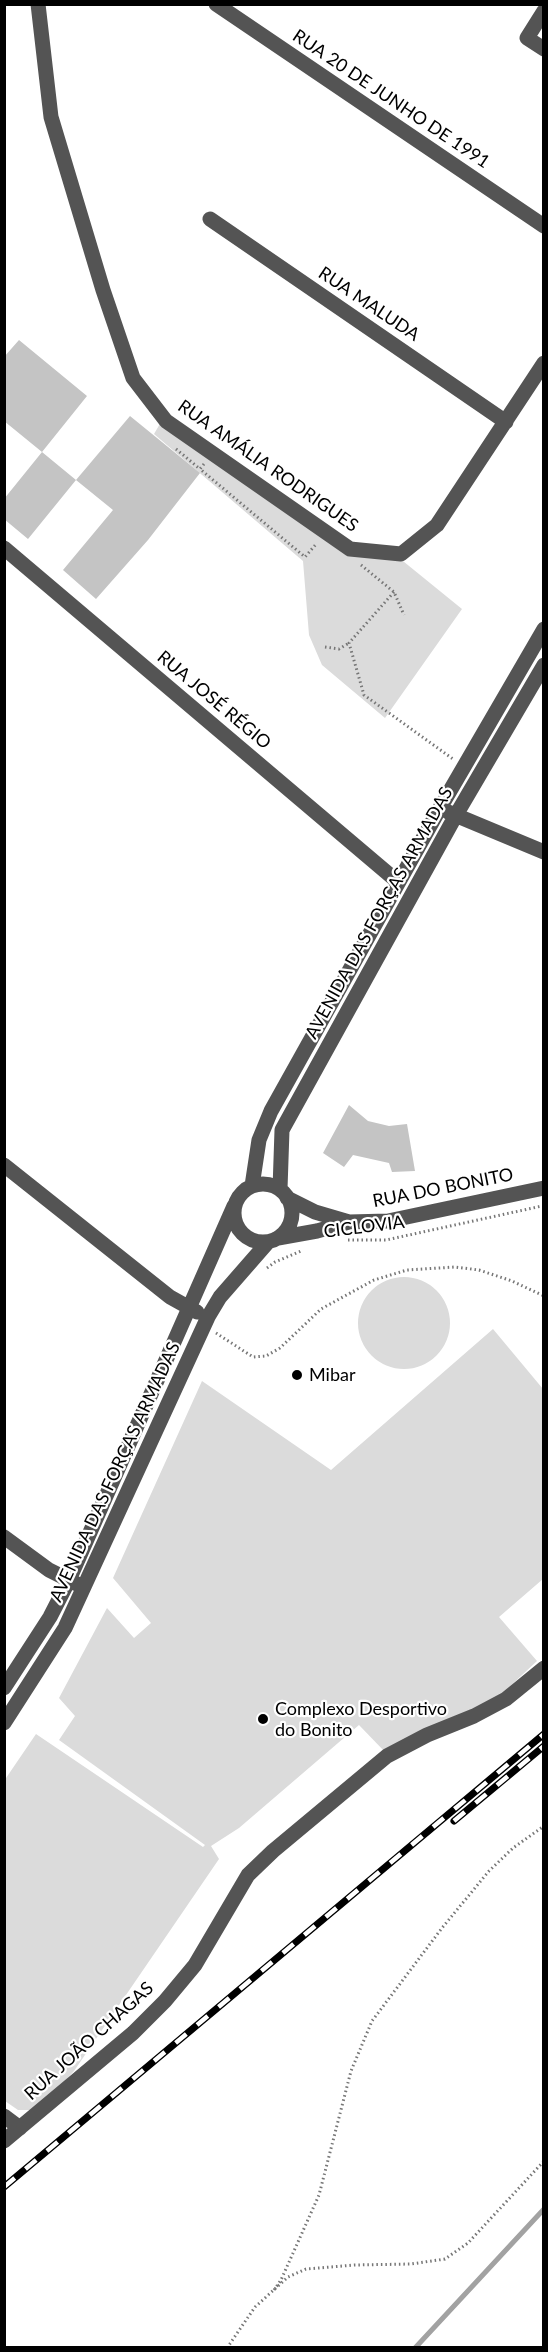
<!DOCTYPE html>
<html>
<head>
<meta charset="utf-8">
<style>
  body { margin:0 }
  #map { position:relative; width:548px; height:2352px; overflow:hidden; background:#fff; font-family:Lato,sans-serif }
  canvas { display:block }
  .frame { position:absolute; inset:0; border:6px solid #000; pointer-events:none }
</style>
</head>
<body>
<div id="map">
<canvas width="548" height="2352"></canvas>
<div class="frame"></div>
</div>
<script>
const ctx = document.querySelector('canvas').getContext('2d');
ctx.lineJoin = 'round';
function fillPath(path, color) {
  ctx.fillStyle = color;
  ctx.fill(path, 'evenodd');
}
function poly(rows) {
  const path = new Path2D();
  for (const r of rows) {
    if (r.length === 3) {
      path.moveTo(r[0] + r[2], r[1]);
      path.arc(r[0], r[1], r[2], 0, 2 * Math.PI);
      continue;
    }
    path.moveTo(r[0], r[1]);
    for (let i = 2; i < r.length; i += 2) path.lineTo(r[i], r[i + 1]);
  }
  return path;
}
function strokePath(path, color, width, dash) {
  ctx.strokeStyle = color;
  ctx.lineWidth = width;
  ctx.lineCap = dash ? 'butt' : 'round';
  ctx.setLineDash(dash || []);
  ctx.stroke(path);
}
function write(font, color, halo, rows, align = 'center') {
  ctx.font = font + ' Lato,sans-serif';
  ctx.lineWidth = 4.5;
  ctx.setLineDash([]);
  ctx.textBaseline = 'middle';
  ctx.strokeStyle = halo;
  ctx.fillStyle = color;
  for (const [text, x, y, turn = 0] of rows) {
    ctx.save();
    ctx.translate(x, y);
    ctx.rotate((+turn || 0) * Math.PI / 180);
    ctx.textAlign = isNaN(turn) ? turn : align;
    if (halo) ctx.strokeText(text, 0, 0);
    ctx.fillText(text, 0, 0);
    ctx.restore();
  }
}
fillPath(poly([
  [161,422,342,550,398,557,462,609,385,718,322,665,309,635,303,561,154,434],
  [404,1323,46],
  [493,1329,543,1389,543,1579,499,1617,537,1661,491,1704,385,1752,359,1725,239,1828,211,1846,219,1859,74,2071,52,2095,30,2110,18,2110,5,2101,4,1781,36,1734,203,1847,205,1845,59,1740,75,1716,59,1698,107,1608,134,1638,151,1623,113,1578,202,1381,331,1470]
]), '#dbdbdb');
strokePath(poly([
  [415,2348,544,2209]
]), '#a2a2a2', 5);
fillPath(poly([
  [19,340,87,396,42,452,4,421,4,357],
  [130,416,200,473,148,540,96,599,63,570,113,510,76,480],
  [42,452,76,480,28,539,4,519,4,499],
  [349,1105,368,1121,389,1126,407,1124,415,1171,392,1172,389,1163,353,1155,344,1167,323,1153]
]), '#c4c4c4');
strokePath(poly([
  [176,449,200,469],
  [204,464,200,469,305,557,317,543],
  [361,565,394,592,404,615],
  [394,592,349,643,364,695,453,759],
  [325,647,339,649,349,643],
  [348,1240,386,1240,542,1206],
  [267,1268,275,1262,301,1251],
  [216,1333,253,1357,266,1356,280,1348,321,1309,374,1280,407,1270,455,1267,479,1270,512,1281,544,1296],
  [274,2290,281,2280,319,2195,351,2071,372,2021,442,1928,489,1871,513,1848,544,1826],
  [227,2348,255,2307,288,2277,306,2269,355,2265,411,2264,445,2259,468,2243,544,2161]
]), '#767676', 3, [1.5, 3]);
strokePath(poly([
  [38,4,51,117,103,290,133,378,166,421,350,549,401,554,437,525,544,363],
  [216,4,544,226],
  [544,11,527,38,544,49],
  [210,219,506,422],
  [4,548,398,882],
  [448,812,544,852],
  [4,1165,170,1297,197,1312],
  [263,1213,29],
  [252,1186,259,1140,271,1111,440,808,544,629],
  [280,1189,282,1130,456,815,544,665],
  [287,1198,315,1212,349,1222],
  [278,1238,317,1231,349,1222,388,1221,544,1188],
  [4,1537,49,1570,77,1584],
  [4,1688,50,1617,69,1580,234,1206],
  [4,1723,65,1628,208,1317,220,1297,268,1242],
  [4,2116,20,2128],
  [4,2141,133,2033,165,2001,195,1965,248,1875,273,1851,387,1756,427,1735,474,1716,506,1699,544,1668]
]), '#545454', 15);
const rail = poly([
  [454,1821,544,1746],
  [4,2187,544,1734]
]);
strokePath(rail, '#000', 7);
strokePath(rail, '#fff', 4.5, [14]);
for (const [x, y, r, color] of [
  [297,1375,6,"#000"],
  [263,1719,6,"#000"]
]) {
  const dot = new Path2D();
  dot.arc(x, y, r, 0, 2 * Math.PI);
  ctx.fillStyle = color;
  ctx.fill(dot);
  strokePath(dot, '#fff', 2);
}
write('18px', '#000', '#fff', [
  ["RUA 20 DE JUNHO DE 1991",391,99,34],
  ["RUA MALUDA",369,304,34],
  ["RUA AMÁLIA RODRIGUES",268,466,35],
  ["RUA JOSÉ RÉGIO",214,700,40],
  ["AVENIDA DAS FORÇAS ARMADAS",379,913,-61],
  ["RUA DO BONITO",443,1188,-11],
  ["CICLOVIA",364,1227,-7],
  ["AVENIDA DAS FORÇAS ARMADAS",115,1472,-65],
  ["RUA JOÃO CHAGAS",89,2041,-42]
]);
write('18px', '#000', '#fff', [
  ["Mibar",309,1375],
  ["Complexo Desportivo",275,1709],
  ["do Bonito",275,1730]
], 'left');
</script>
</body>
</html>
